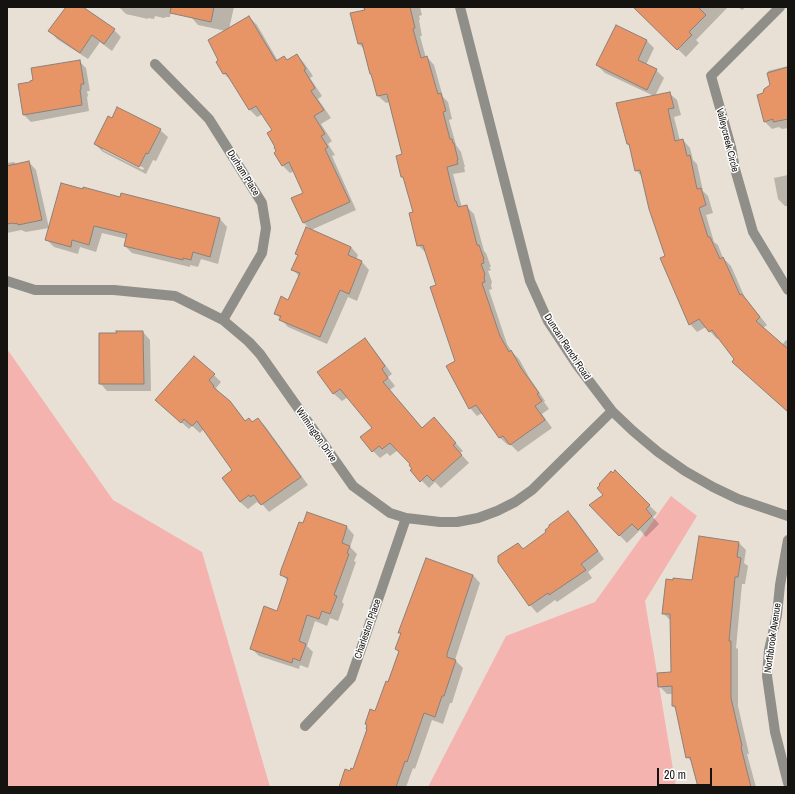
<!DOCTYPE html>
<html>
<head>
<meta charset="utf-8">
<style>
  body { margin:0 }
  #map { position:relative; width:795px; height:794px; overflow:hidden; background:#e8e0d5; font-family:"Archivo Narrow",sans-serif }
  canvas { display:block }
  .frame { position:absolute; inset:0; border:8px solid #15130f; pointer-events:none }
  .scale { position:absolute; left:657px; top:768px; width:55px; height:18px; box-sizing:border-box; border:2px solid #15130f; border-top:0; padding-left:5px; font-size:12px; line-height:14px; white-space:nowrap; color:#15130f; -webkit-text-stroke:3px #fff; paint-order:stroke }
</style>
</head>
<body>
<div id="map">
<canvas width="795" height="794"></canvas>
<div class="frame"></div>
<div class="scale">20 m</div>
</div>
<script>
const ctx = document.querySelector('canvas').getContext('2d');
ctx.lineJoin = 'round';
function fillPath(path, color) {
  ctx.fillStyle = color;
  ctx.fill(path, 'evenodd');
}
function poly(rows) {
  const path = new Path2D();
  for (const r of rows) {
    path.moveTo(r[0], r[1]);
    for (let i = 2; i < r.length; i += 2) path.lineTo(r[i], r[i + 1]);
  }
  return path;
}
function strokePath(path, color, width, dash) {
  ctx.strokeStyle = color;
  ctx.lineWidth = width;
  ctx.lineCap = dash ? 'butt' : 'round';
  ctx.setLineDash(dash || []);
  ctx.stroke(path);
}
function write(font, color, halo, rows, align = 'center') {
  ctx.font = font + ' "Archivo Narrow",sans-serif';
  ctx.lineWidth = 3;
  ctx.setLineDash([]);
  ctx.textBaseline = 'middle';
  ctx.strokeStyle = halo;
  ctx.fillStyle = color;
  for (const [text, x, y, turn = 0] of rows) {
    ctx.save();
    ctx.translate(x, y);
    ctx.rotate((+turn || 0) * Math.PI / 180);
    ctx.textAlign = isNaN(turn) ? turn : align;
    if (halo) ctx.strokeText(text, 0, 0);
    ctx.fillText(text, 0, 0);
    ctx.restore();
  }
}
fillPath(poly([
  [7,349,113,500,202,552,270,787,7,787],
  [671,496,697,516,645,601,676,787,428,787,506,636,595,602]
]), '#f5b3af');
fillPath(poly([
  [67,7,81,7,114,30,121,37,112,51,100,42,88,59,57,39,50,31],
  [119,7,234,7,229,29,249,17,257,25,278,61,287,61,297,55,304,63,313,76,310,78,322,96,318,99,331,118,321,124,332,141,328,144,335,155,332,156,356,210,311,230,304,223,305,193,294,171,290,173,283,166,275,153,278,151,273,130,263,114,257,117,250,110,232,81,224,74,217,62,220,61,226,31,198,25,191,17,171,11,170,17,166,17,164,18,155,16,154,19,148,18,148,19,126,14],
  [362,7,420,7,422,15,419,16,420,20,419,20,422,36,420,36,426,58,427,57,434,65,443,97,448,102,452,119,449,120,456,145,461,152,465,167,464,167,465,172,453,174,462,208,467,207,474,214,484,251,486,253,491,267,489,267,491,270,488,271,492,282,491,285,492,289,489,290,507,344,512,352,519,359,529,377,545,401,544,402,549,409,542,414,552,428,518,452,510,444,508,445,500,438,482,413,477,416,470,408,456,362,438,286,426,253,418,245,414,213,405,180,402,177,403,155,390,102,386,103,378,96,373,76,371,74,365,50,359,44,352,14,365,11],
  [638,7,728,7,696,40,699,43,686,57,636,9],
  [738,7,746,7,742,10],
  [647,41,654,48,646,65,656,70,664,78,655,96,669,93,677,100,681,115,674,117,680,141,683,140,690,148,693,160,697,164,703,191,708,196,713,213,706,215,714,242,718,245,723,258,731,266,745,298,767,325,763,328,782,345,786,340,788,341,788,411,735,359,719,338,717,339,706,327,697,332,690,324,662,258,666,257,642,177,636,170,631,147,627,144,654,96,605,73,597,65],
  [79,61,86,68,90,91,87,91,88,96,87,97,89,111,31,122,24,115,20,85,31,83],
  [788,66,788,128,782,129,779,127,772,129,764,121,764,94,771,85,768,71],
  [160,130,168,137,156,161,153,160,146,174,103,152,95,144],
  [103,148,144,168,143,170,103,150],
  [14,162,17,165,29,162,36,170,49,228,26,232,21,230,7,233,7,163],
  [788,175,788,206,785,206,778,199,774,178],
  [120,198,220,219,227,227,218,264,201,259,198,267,190,265,190,267,132,253,125,246,127,239,102,233,96,252,80,247,78,254,54,247,47,240],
  [351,247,358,255,356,260,362,262,369,270,357,301,348,297,327,344,288,327,275,313,289,301,299,276,293,270,299,256,297,254],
  [143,332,150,340,151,391,107,391,100,383],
  [365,339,372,347,392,374,388,377,395,386,390,390,423,429,434,419,463,451,460,453,469,463,441,488,435,482,429,488,411,470,413,469,411,464,398,450,390,456,387,453,380,458,373,451,373,428,348,397,342,401,334,394,319,372],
  [214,375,221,382,216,388,220,394,237,410,246,422,252,423,258,419,265,426,308,485,269,512,261,503,259,504,257,502,248,509,240,502,234,471,204,429,200,433,192,426,189,429,164,407],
  [615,472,657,513,653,517,659,524,646,537,640,530,627,543,590,505,605,495],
  [568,512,576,520,604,559,588,572,592,578,557,602,555,600,537,613,530,605,524,550,548,533],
  [307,513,347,527,354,535,350,547,357,554,354,561,356,562,342,602,344,604,338,621,330,618,327,626,315,621,307,646,313,652,308,668,300,665,299,669,259,656,251,648,278,612,288,581,281,574],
  [739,543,746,550,744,563,748,566,745,584,742,584,736,648,738,649,738,706,749,754,747,754,756,787,699,787,693,763,687,757,676,709,673,706,673,694,667,694,659,686,672,673,671,621,663,613,693,581],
  [473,575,480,583,455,660,463,668,452,703,450,703,443,724,432,720,415,769,413,768,406,787,340,787,351,772,354,770,399,652,396,649,401,634,400,632]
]), '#0003');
const building = poly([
  [66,7,83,7,115,29,104,44,92,35,80,53,48,31,66,7],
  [171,7,214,7,211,22,170,13,171,7],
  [364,7,410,7,415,28,413,29,421,58,427,56,437,91,438,94,441,93,446,111,443,112,450,139,452,139,453,143,454,143,458,160,457,160,458,164,447,167,455,201,456,201,458,207,467,205,477,245,479,245,484,259,483,260,484,263,481,264,485,274,484,277,485,282,482,283,500,336,509,352,511,350,521,368,539,393,537,394,542,401,535,406,545,420,510,445,503,436,499,438,476,405,469,409,446,366,455,361,430,287,436,285,423,245,417,246,409,213,413,212,403,177,401,177,396,156,402,154,387,94,377,96,371,74,370,74,362,43,358,44,350,13,365,10,364,7],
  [633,7,698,7,706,15,689,32,692,35,677,50,633,7],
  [249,16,276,61,284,56,287,60,297,54,306,69,304,70,315,88,311,91,324,110,314,116,325,134,321,136,328,147,325,149,350,202,303,223,291,198,303,193,289,162,282,166,274,153,276,151,274,147,275,147,267,133,272,130,256,106,249,110,226,73,223,74,216,62,218,60,208,40,249,16],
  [616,25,647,40,638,60,657,69,647,90,596,65,616,25],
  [80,60,84,84,81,84,81,89,80,90,82,105,23,115,18,84,30,82,30,81,33,80,31,68,80,60],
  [788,67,788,119,773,122,773,119,764,122,757,95,763,93,764,89,770,85,767,73,788,67],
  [670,92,674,108,668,109,675,141,683,139,687,156,690,155,697,189,701,188,706,205,699,208,708,237,710,237,720,259,723,257,740,295,742,294,760,317,756,321,788,349,788,412,732,362,734,359,712,330,709,332,699,319,689,325,660,258,665,256,649,209,640,170,635,171,629,144,627,144,616,103,670,92],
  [117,107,161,129,148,154,146,153,139,167,94,144,108,116,112,118,117,107],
  [29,161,42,220,18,225,17,223,14,224,13,223,7,224,7,166,29,161],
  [61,183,83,189,83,187,120,197,121,193,220,218,210,257,193,252,191,260,183,258,183,260,124,246,127,234,94,226,89,245,72,240,71,247,45,240,61,183],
  [306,227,351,247,348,255,362,261,349,294,340,290,320,337,279,320,281,316,274,314,281,296,288,300,300,273,291,270,298,255,295,254,306,227],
  [116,331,143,331,144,384,99,384,99,333,117,333,116,331],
  [365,338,385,366,382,369,388,378,383,382,422,428,434,417,456,443,453,445,462,455,433,481,427,475,420,482,410,470,412,469,409,465,410,464,390,443,382,449,379,446,372,452,360,437,372,428,340,389,333,394,317,372,365,338],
  [194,356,215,374,209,380,214,386,213,387,230,401,245,421,249,418,252,422,258,418,301,477,261,505,254,495,250,497,249,495,240,502,222,478,232,470,197,421,192,426,184,419,181,423,155,400,194,356],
  [615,470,650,505,646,509,652,516,638,530,632,524,619,536,589,505,603,495,597,488,600,485,599,484,611,471,613,473,615,470],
  [568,511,598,551,581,564,586,570,549,595,548,593,529,606,498,562,498,556,518,543,523,549,546,532,545,530,549,527,549,525,568,511],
  [307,512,347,526,342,543,350,546,347,553,349,554,334,595,337,596,330,614,322,611,319,619,307,615,299,641,306,644,300,661,293,658,292,663,250,649,264,606,277,611,288,578,280,575,281,570,299,522,303,523,307,512],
  [699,536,739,542,737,557,741,558,738,577,735,577,729,641,731,641,731,698,742,746,741,747,751,787,698,787,690,757,686,758,675,706,672,706,672,686,658,687,657,673,671,672,670,614,662,614,666,579,673,580,673,578,692,580,699,536],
  [426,558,473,575,447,654,447,657,456,660,444,696,442,696,435,717,424,713,407,762,405,761,396,787,339,787,345,769,350,771,351,768,353,769,367,729,366,729,367,725,365,724,370,709,375,711,386,681,388,682,399,651,395,649,401,633,398,633,426,558]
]);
fillPath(building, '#e79567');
strokePath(building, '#8c8079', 1);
strokePath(poly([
  [460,7,530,281,548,321,577,365,612,411,633,431,658,452,685,471,713,487,738,499,788,516],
  [780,7,711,76,731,147,735,169,753,232,788,290],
  [155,64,209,119,262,203,266,228,262,253,223,320],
  [7,281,35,290,114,290,175,296,223,320,249,342,260,354,353,486,390,513,406,518,440,522,457,522,478,518,497,511,515,502,532,490,612,411],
  [788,540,780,585,777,615,769,650,767,676,775,732,788,783],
  [305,726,351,678,406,518]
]), '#8f8e89', 10);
write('10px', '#15130f', '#fff', [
  ["Valleycreek Circle",727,140,76],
  ["Durham Place",243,173,58],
  ["Duncan Ranch Road",567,347,57],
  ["Wilmington Drive",316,435,55],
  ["Charleston Place",368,629,-71],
  ["Northbrook Avenue",773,638,-82]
]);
</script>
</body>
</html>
